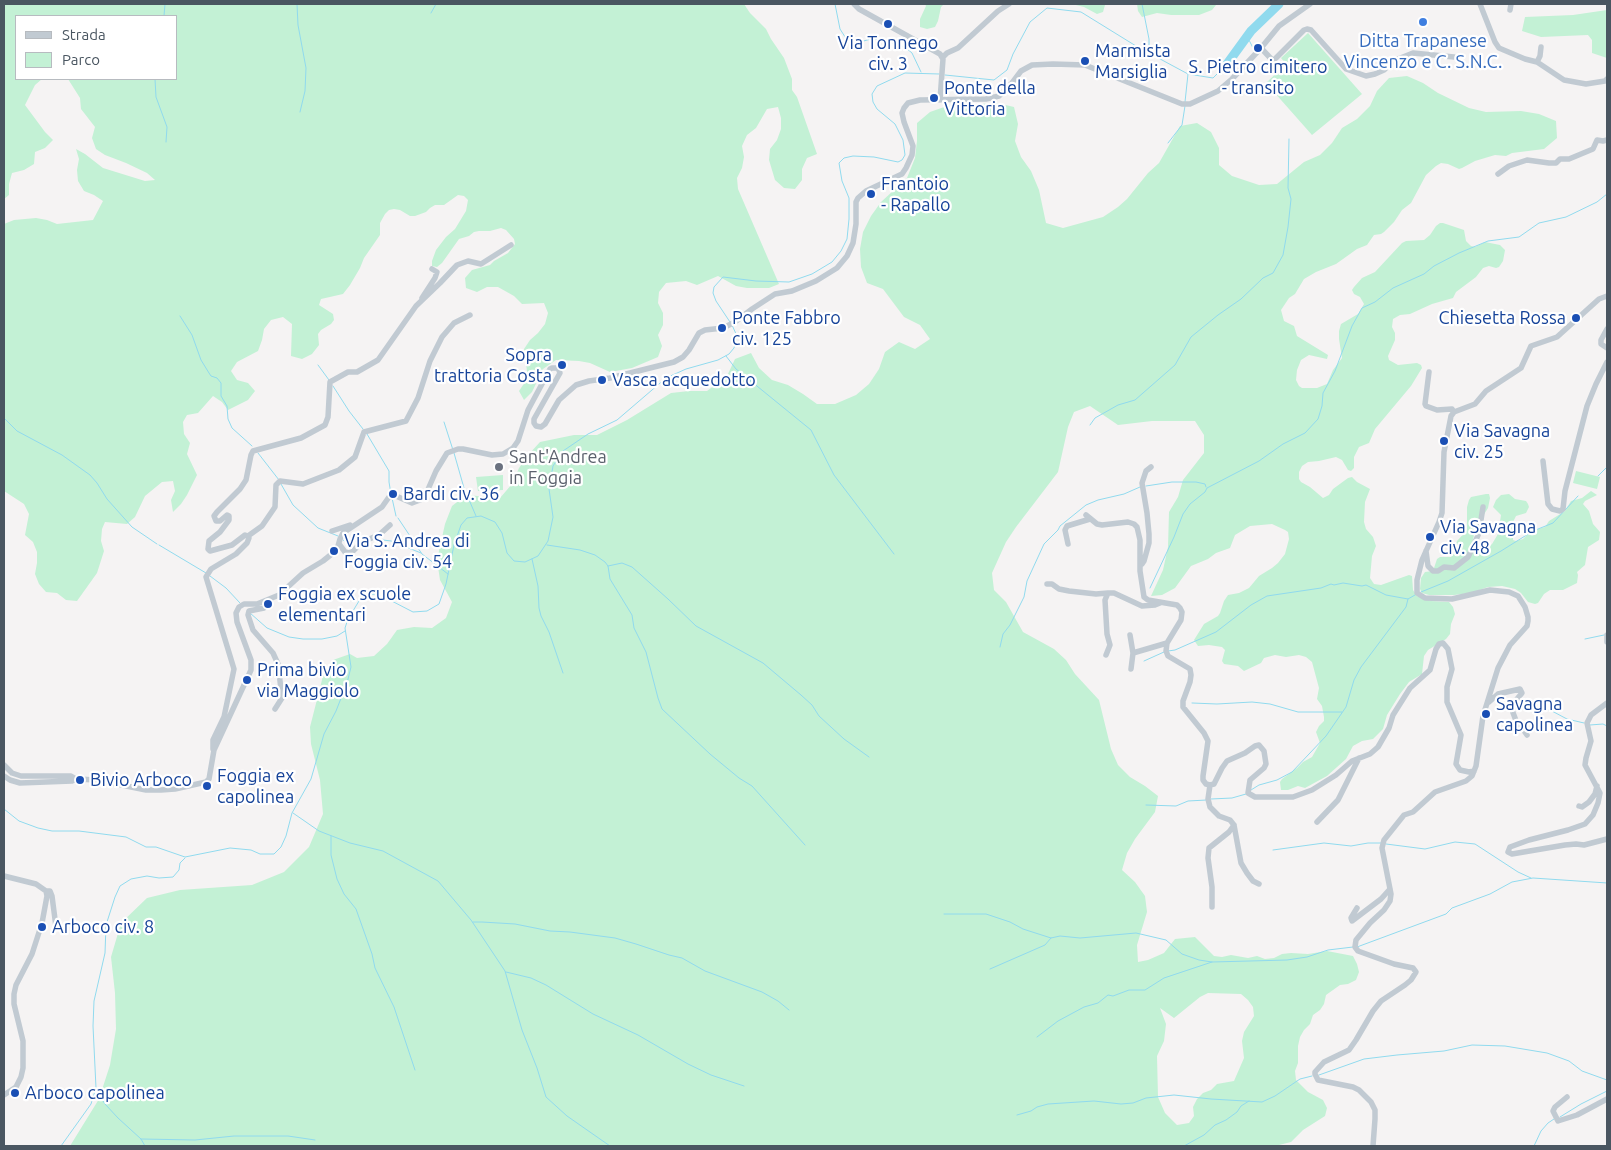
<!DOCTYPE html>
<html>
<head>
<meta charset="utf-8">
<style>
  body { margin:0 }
  #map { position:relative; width:1611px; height:1150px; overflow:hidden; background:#f5f3f3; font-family:Ubuntu,sans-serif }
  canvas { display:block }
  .frame { position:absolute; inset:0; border:5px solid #4a5661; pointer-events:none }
  .legend { position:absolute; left:15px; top:15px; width:162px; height:65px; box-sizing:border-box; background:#fff; border:1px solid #b7bbc0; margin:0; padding:6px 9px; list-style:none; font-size:15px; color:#4a5661 }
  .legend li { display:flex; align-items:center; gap:10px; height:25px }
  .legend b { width:25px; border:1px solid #b7bbc0 }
</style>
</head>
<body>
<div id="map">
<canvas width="1611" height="1150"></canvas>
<div class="frame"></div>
<ul class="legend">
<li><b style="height:6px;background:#c1cad2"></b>Strada</li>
<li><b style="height:14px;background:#c3f1d5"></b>Parco</li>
</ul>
</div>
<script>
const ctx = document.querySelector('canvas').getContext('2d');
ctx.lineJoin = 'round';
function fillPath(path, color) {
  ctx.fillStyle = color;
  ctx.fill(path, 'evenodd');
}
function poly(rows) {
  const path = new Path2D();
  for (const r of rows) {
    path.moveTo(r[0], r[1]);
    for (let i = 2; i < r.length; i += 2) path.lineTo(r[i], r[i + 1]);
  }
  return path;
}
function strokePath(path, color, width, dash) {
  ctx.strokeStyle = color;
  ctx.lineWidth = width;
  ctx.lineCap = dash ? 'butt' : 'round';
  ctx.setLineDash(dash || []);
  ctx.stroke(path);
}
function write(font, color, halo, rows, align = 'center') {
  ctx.font = font + ' Ubuntu,sans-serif';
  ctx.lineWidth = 4.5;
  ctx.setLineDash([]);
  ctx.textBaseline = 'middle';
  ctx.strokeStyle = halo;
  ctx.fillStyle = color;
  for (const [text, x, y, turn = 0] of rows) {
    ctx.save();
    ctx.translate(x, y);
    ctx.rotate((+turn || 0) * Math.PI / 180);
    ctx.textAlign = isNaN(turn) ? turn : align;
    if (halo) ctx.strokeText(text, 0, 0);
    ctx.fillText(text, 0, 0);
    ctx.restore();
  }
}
fillPath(poly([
  [4,4,744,4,750,13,766,29,771,39,784,58,792,79,792,90,797,97,817,154,807,158,802,169,802,180,795,189,784,188,775,180,769,160,770,149,777,140,781,129,781,118,778,107,767,109,756,128,747,135,742,146,744,157,742,168,737,178,738,189,779,284,769,288,747,288,736,286,718,276,697,285,686,281,666,283,659,292,658,303,663,313,663,325,658,335,662,346,658,357,632,368,610,372,590,363,579,361,556,360,543,369,532,392,524,400,519,391,525,382,527,371,524,349,530,340,538,333,545,324,548,313,544,303,522,304,514,296,498,287,487,287,477,292,466,288,465,278,472,270,490,265,494,261,508,253,515,244,514,239,506,230,501,228,490,231,479,231,474,232,469,236,459,239,442,263,437,267,432,266,432,261,436,250,446,237,455,229,466,211,468,200,464,196,458,195,444,205,435,205,430,208,426,212,415,216,410,216,400,210,394,209,389,210,385,214,380,223,380,235,364,258,360,268,350,285,343,294,321,299,319,305,333,314,334,320,331,324,321,330,318,334,319,345,312,354,302,359,291,356,292,324,283,317,271,320,264,329,262,340,258,351,237,362,231,371,237,380,248,383,255,391,248,400,228,410,222,402,213,396,198,413,187,415,183,422,184,434,190,443,187,454,197,475,187,495,181,504,173,512,171,500,175,491,173,481,162,482,145,496,135,517,127,524,105,522,102,529,101,541,104,551,97,573,77,601,66,600,57,593,46,592,39,584,35,574,37,563,37,552,33,542,25,535,29,514,24,504,4,491,4,224,14,220,36,218,47,220,57,224,93,220,103,201,94,195,84,191,78,181,77,170,79,159,76,149,85,154,103,168,145,181,155,180,147,173,126,163,105,155,96,149,92,138,95,127,81,109,80,98,68,79,176,79,176,16,16,16,16,79,42,79,35,85,25,105,45,132,53,140,45,148,35,152,34,164,24,170,12,173,9,184,9,195,4,199],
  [925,4,944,4,941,7,938,21,935,27,927,29,920,27,920,19,926,6],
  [1072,4,1105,4,1105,5,1103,12,1097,14,1084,7],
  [1137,4,1216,4,1216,5,1212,10,1199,15,1171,15,1157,13,1142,17,1138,11],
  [1607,10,1607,58,1592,53,1592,40,1588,35,1541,37,1522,31,1525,17,1573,15],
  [1308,33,1362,94,1312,135,1266,83,1286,64,1281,58],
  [1407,76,1423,83,1438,93,1469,108,1486,112,1521,111,1539,114,1556,121,1557,138,1544,149,1512,153,1506,156,1495,155,1475,161,1462,168,1459,169,1448,164,1441,163,1436,166,1426,175,1411,203,1402,210,1394,222,1384,232,1381,234,1374,235,1367,245,1357,249,1336,264,1316,272,1304,279,1295,294,1289,298,1281,310,1284,321,1294,326,1297,336,1328,355,1327,359,1309,355,1301,360,1297,370,1296,380,1299,386,1302,388,1317,388,1327,384,1333,370,1342,358,1339,339,1339,331,1341,324,1358,314,1364,304,1360,297,1354,294,1352,290,1354,287,1362,278,1375,272,1402,243,1406,241,1424,240,1430,235,1436,226,1440,223,1443,223,1464,230,1466,241,1471,246,1475,247,1485,242,1500,245,1505,250,1503,261,1499,267,1496,268,1489,266,1483,268,1476,277,1456,292,1453,298,1432,304,1410,314,1400,315,1393,319,1392,327,1395,333,1395,340,1388,356,1389,360,1398,365,1417,363,1421,365,1422,368,1411,386,1375,429,1369,443,1359,447,1354,457,1354,468,1351,471,1348,470,1342,460,1336,457,1319,461,1308,462,1302,466,1299,472,1299,479,1301,482,1310,487,1323,498,1329,495,1333,489,1348,478,1352,477,1357,482,1370,489,1365,502,1364,522,1366,529,1373,537,1376,546,1372,556,1370,578,1374,584,1381,585,1409,575,1412,576,1413,590,1417,596,1431,601,1449,602,1453,607,1455,614,1451,624,1450,634,1446,639,1428,650,1424,656,1422,674,1409,682,1400,694,1387,715,1383,729,1373,739,1362,741,1353,746,1346,759,1327,776,1305,788,1298,786,1288,790,1281,790,1280,782,1282,779,1297,768,1303,762,1312,757,1320,743,1316,732,1319,726,1324,721,1324,717,1322,706,1317,699,1319,688,1312,662,1306,657,1299,655,1286,657,1275,655,1264,658,1261,663,1244,671,1238,666,1224,664,1222,661,1225,650,1222,647,1209,645,1198,646,1194,640,1204,624,1218,616,1220,613,1224,601,1228,595,1239,593,1249,588,1259,576,1272,568,1278,563,1285,554,1289,539,1288,532,1285,530,1272,524,1250,526,1235,535,1230,548,1216,553,1208,559,1191,566,1175,588,1162,595,1151,596,1163,570,1168,547,1169,512,1178,497,1183,480,1204,453,1204,435,1195,421,1152,421,1118,425,1090,406,1074,412,1068,427,1058,472,1016,527,1006,542,992,573,994,590,1006,602,1023,632,1054,649,1066,660,1075,674,1099,700,1111,749,1118,765,1130,777,1145,786,1158,796,1155,812,1135,839,1127,853,1122,870,1135,882,1145,896,1147,912,1137,945,1138,962,1148,960,1164,953,1175,939,1195,937,1214,956,1222,957,1231,955,1248,958,1257,956,1265,959,1274,958,1282,954,1291,953,1308,954,1327,951,1353,956,1357,964,1359,972,1356,980,1348,984,1340,985,1326,995,1324,1004,1320,1010,1313,1015,1310,1024,1304,1030,1300,1037,1298,1046,1298,1063,1295,1071,1296,1080,1308,1092,1323,1100,1327,1108,1325,1116,1303,1130,1291,1142,1275,1146,70,1146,99,1099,110,1065,116,1029,115,993,111,957,121,923,147,898,180,890,252,885,284,872,309,847,323,814,320,780,311,744,310,727,323,676,333,660,350,654,357,658,374,656,387,644,397,630,414,627,432,628,446,618,452,602,440,580,437,560,445,524,452,506,466,495,500,498,512,484,519,468,529,454,540,442,574,435,597,435,627,420,671,393,689,391,707,391,727,376,735,359,751,353,759,368,772,380,788,385,803,394,817,404,835,404,856,395,869,384,879,369,885,352,899,342,915,349,930,339,920,325,904,317,883,289,867,283,861,267,860,249,863,232,871,216,881,202,907,178,915,158,917,141,917,123,930,112,947,106,997,103,1014,107,1018,124,1015,141,1021,157,1031,171,1039,190,1046,223,1063,228,1103,217,1118,207,1127,199,1148,173,1159,163,1180,126,1197,123,1211,132,1219,148,1219,165,1232,176,1259,185,1277,184,1304,162,1320,155,1332,143,1342,128,1357,119,1370,106,1377,91,1389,78],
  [1208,993,1241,994,1248,1000,1253,1007,1254,1016,1244,1032,1242,1041,1244,1058,1234,1081,1217,1084,1211,1090,1203,1093,1197,1099,1193,1107,1194,1116,1189,1123,1177,1125,1165,1113,1158,1097,1157,1056,1164,1041,1166,1024,1160,1008,1174,1018,1200,997],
  [1576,471,1600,477,1597,489,1573,483],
  [503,475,503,490,478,491,476,477],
  [1591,491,1597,495,1585,501,1583,504,1589,511,1593,524,1600,532,1599,540,1588,547,1585,565,1577,572,1578,575,1577,583,1563,590,1550,590,1544,594,1538,603,1535,604,1528,602,1521,593,1515,589,1502,586,1488,587,1471,593,1454,595,1429,595,1422,593,1420,589,1421,578,1425,572,1433,571,1437,559,1440,557,1451,557,1456,551,1455,548,1457,541,1467,530,1467,507,1469,500,1471,497,1486,494,1489,494,1490,498,1488,508,1473,532,1474,535,1472,545,1476,551,1479,553,1483,552,1492,544,1498,534,1501,515,1493,507,1496,500,1501,495,1509,494,1515,499,1526,501,1528,504,1529,507,1526,513,1516,516,1513,522,1513,540,1516,541,1523,539,1531,531,1545,527,1549,521,1565,511,1571,501,1582,498]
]), '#c3f1d5');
strokePath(poly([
  [297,4,298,25,306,68,305,91,300,112],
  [835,4,840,29,847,40,856,43,871,39,883,40,906,48,912,53,921,72],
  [1142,4,1149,39,1149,52],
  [431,13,436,4],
  [164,16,165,4],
  [1247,36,1254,50],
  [945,75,994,80,1007,70,1013,54,1030,22,1047,8,1081,12,1136,46,1188,74,1213,78,1227,64],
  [155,79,156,97,167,127,166,142],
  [1185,102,1188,74],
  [1168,143,1182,125,1185,106],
  [180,316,192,335,201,360,209,373,211,376,217,378,221,383,221,396,227,406,228,419,232,428,252,446],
  [730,322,716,301,713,293,714,287,723,277,756,281,789,282,812,274,832,262,841,251,847,239,849,219,849,198,842,181,839,163,844,158,853,156,874,157,898,162,902,160,905,155,903,140,895,124,877,109,873,102,872,94,877,86,905,73,939,74],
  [726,356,736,369,811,430,834,475,894,554],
  [318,365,329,380],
  [333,386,349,411,363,429],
  [4,418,17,431,62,455,90,475,97,483,107,499,132,527,157,544],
  [444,422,453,450],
  [1090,425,1095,418,1118,405,1135,400,1175,365,1191,337,1218,315,1241,299,1263,278,1273,273,1283,255,1288,227,1291,199,1288,188,1289,139],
  [367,434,389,471,389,482,391,494],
  [258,453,279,480],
  [454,453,464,488,476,516],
  [1598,476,1607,467],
  [281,484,293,505,318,528,338,536],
  [1146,486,1172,482,1196,482,1205,484,1206,487],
  [392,498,396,516],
  [398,518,422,554,448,574],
  [375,539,391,541,421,553],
  [343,540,345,541,355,541,361,540],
  [159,545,206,573],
  [547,545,580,550,595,555,605,562,608,566,610,579,632,615,634,628,646,652,658,698,662,709,710,754,739,778,752,786,805,845],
  [532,559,538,586,539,608,541,616,549,632,563,673],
  [608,566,622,563,632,567,668,599,696,626,763,663,801,695,812,705,819,716,844,739,869,757],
  [210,576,226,588,240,603],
  [1150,588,1174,537,1183,514,1190,504,1205,492,1207,488,1259,461,1283,444,1305,433,1318,419,1322,406,1323,393,1335,371,1352,326,1362,308,1375,302,1393,288,1424,274,1434,266,1459,253,1488,241,1519,237,1539,223,1566,217,1597,202,1607,194],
  [1421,592,1448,581,1501,551,1533,531,1553,523,1578,496],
  [250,613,267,628,289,637,303,639,322,639,337,636,345,631],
  [1585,639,1604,635],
  [1000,647,1003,634,1010,625,1024,597,1027,581,1044,544,1058,530,1060,526,1086,505,1098,500,1124,494,1140,487],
  [1168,651,1175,650,1216,632,1251,605,1267,596,1321,588,1331,584,1334,585,1343,583,1362,586,1366,585,1386,595,1408,599,1415,595],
  [1144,661,1164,652],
  [1192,703,1217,704,1252,702,1270,704,1298,712,1342,712],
  [1533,709,1550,710,1567,719,1584,723],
  [1590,725,1603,724,1607,726],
  [1251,790,1259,785,1277,780,1292,772,1326,736,1346,707,1354,680,1361,667,1406,607,1408,599],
  [1211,799,1232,798,1246,794],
  [1146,805,1176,806,1188,801,1207,800],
  [4,809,19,821,38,828,52,831,79,831,126,837,146,847,156,847,185,857,230,848,251,850,260,854,274,854,281,847,286,836,292,813,311,779,324,734,336,711,347,683,351,667,345,628,348,619,359,601,367,595,375,594,384,597,413,612,427,611,439,604,446,584,454,545,461,525,467,518,481,516,495,522,502,533,507,553,514,561,525,562,538,556,548,541,553,517,549,489,553,466,563,451,588,434,617,420,666,378,686,369,718,360,729,354,734,348,737,336,732,325],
  [293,813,319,831,350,843,383,851,438,881,471,920,505,971,522,1030,537,1068,546,1097,567,1116,610,1146],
  [331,836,331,855,337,879,344,894,356,909,372,954,375,968,394,1007,415,1070],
  [1386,844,1425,849,1455,842,1475,844,1518,872,1531,878],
  [1273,850,1324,843,1351,846,1368,843,1382,843],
  [944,914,986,914,1010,922,1023,929,1051,938,1060,936,1080,938,1136,933,1166,940,1182,954,1199,960,1212,962,1287,960,1307,957,1328,950,1353,947],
  [473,922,482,922,515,924,550,931,570,932,615,938,636,944,669,955,682,958,705,971,762,992,778,1001,789,1010],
  [1357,947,1446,914,1452,908,1490,894,1512,882,1533,878,1607,883],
  [990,969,1045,945,1051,938],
  [506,972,531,978,546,985,593,1014,638,1035,688,1064,711,1075,744,1086],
  [1037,1037,1058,1021,1084,1007,1098,1003,1108,995,1113,996,1129,990,1145,990,1164,978,1212,962],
  [1319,1075,1364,1059,1397,1055,1444,1051,1472,1045,1505,1046,1547,1053,1569,1061,1582,1071,1607,1080],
  [96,1090,105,1104,118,1118,141,1139,145,1146],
  [1017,1115,1031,1111,1037,1107,1048,1104,1094,1101,1121,1104,1133,1103,1146,1098,1174,1095,1211,1099,1262,1102,1275,1096,1300,1079,1312,1076],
  [1560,1117,1581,1104,1607,1091],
  [141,1139,195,1140,234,1136,288,1136,315,1140],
  [61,1146,91,1104,96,1088,93,1026,94,1001,105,953,106,925,115,897,120,886,131,879,147,876,159,878,173,877,179,870,180,863,185,858],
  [1184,1146,1204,1135,1215,1125,1226,1120,1237,1112,1241,1106,1249,1101],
  [1534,1146,1541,1131,1548,1123,1554,1119]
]), '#90daee', 1);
strokePath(poly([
  [1227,64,1251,31,1279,4]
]), '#90daee', 9);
strokePath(poly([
  [854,4,859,9,940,54,943,59,940,100],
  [1480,4,1495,42,1499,48,1525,59,1537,62,1564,80,1586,84,1605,81,1607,79],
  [1510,10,1511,4],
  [1261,48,1275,63],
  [943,57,947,53,958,48,998,11,1009,4],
  [1273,61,1304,30,1307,29,1311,30,1346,69,1366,76,1375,74,1384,70,1393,61,1413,53,1454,57],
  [1537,62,1540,56,1541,47],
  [1498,174,1509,166,1527,160,1549,163,1556,163,1560,159,1569,159,1593,149,1597,140,1603,141,1607,140],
  [422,298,435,278,437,272,432,269],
  [470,315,454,323,442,337,430,361,418,398,406,421,364,432,355,457,339,470,303,484,280,481,276,485,275,507,262,526,248,536,245,535,232,545,210,551,208,549,209,541,220,532,229,520,229,516,227,515,220,521,216,521,214,516,217,512,240,489,246,480,251,455,253,451,301,438,325,425,328,417,330,382,348,372,357,372,378,360,416,306,440,283,457,265,468,261,481,264,511,245],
  [1607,329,1601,340,1601,344,1607,348],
  [1429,372,1425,404,1426,406,1437,410,1452,409,1454,412],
  [1543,461,1548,504,1552,509,1560,511,1563,509,1565,491,1587,406,1596,384,1607,362],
  [1086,515,1097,524,1102,525,1128,522,1134,524,1137,527,1140,540,1140,571,1144,597,1148,600,1177,605,1180,608,1182,612,1181,620,1167,643,1166,651,1168,656,1190,669,1191,675,1190,682,1183,701,1183,707,1204,733,1208,741,1203,776,1203,780,1206,784,1210,785,1214,784,1222,768,1227,761,1245,753,1255,746,1259,745,1264,751,1266,764,1264,768,1250,780,1248,793,1255,797,1293,797,1312,790,1336,775,1352,761,1370,754,1378,747,1389,728,1393,715,1410,688,1430,670,1436,649,1439,644,1443,643,1448,649,1452,669,1447,687,1447,702,1461,735,1456,764,1460,770,1469,772,1474,771],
  [332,531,350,525],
  [339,544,345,552,349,553,353,551,362,542,379,535,390,525],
  [1068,544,1065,530,1067,526,1090,519],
  [1426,551,1428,566,1433,571,1438,571,1444,567,1454,568,1468,557,1472,549,1479,533,1483,507],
  [1142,564,1144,561,1149,543,1149,534,1147,513,1142,483,1146,471,1151,467],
  [1047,584,1052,584,1059,589,1069,591,1096,594,1108,593],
  [268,601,264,608,249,611,248,615,253,630,273,653,278,664,282,698,275,709],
  [1130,635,1133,653,1167,643],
  [1607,635,1607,642],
  [1106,655,1110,645,1107,634,1105,600,1108,593,1114,593,1142,606,1155,605,1160,603],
  [1131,669,1133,653],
  [1489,702,1498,694,1520,689,1522,693,1517,699,1512,710,1518,726,1522,728,1527,735],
  [1607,703,1591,715,1587,723,1591,741,1586,758,1585,765,1600,793,1598,803,1593,815,1585,824,1568,830,1529,840,1510,847,1508,852,1512,854,1565,845,1576,844,1584,845,1607,839],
  [213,749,213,740,224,717,234,669,206,577,211,569,236,554,247,543,249,538,248,536],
  [4,765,12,773,21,776,71,776,76,779,97,780,146,790,161,790,175,789,206,782,209,779,214,750,251,670,251,660,237,622,236,613,239,607,244,604,257,604,279,595,303,573,323,561,333,553,338,546,340,539,343,533,382,507,389,497,396,496,412,503,420,500,426,494,436,471,447,453,458,449,463,449,492,455,503,454,513,448,518,441,528,410,550,369,552,368,558,368,560,373,534,419,534,423,536,426,541,427,545,424,559,400,576,385,589,381,610,378,674,362,683,357,689,350,699,333,705,330,723,328,735,322,752,309,775,294,792,291,816,281,837,268,847,256,853,243,856,224,856,202,858,198,866,191,902,174,906,168,912,155,913,146,904,122,902,113,904,108,908,103,920,100,986,99,999,96,1012,83,1021,71,1032,65,1053,64,1085,65,1182,104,1190,104,1218,91,1232,79,1261,48,1279,26,1310,4],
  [4,776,10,780,20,783,72,781,76,779],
  [1210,785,1208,799,1210,807,1219,816,1230,820,1234,825,1241,863,1247,873,1253,881,1259,884],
  [1579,806,1582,807,1589,802,1595,794,1597,786],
  [1317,822,1338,800,1359,758],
  [4,876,36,884,46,891,47,896,42,923,32,954,16,985,14,994,14,1004,23,1041,23,1068,21,1077,16,1087,4,1095],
  [46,891,50,891,52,896,56,927],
  [1212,907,1212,887,1208,858,1209,848,1229,832,1234,825],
  [1357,908,1351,918,1352,921,1381,899,1390,889],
  [1567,1097,1555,1107,1553,1111,1558,1121,1577,1115,1607,1099],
  [1373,1146,1375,1119,1375,1110,1371,1102,1359,1090,1353,1087,1318,1080,1315,1074,1315,1072,1324,1062,1349,1050,1356,1040,1373,1011,1381,1001,1405,985,1411,980,1416,972,1413,968,1394,964,1358,951,1355,947,1356,940,1370,923,1384,910,1390,901,1391,894,1382,848,1384,840,1404,815,1413,812,1435,792,1466,781,1472,776,1476,766,1483,716,1498,668,1510,645,1527,626,1528,621,1528,617,1525,607,1518,596,1509,592,1490,590,1452,599,1425,598,1417,593,1417,580,1422,560,1439,522,1442,513,1444,452,1451,416,1454,412,1475,404,1486,391,1521,368,1531,346,1557,337,1599,299,1607,296]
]), '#c1cad2', 5.5);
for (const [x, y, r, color] of [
  [1423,22,5,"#3f7fe0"],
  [888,24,5,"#1a4fb4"],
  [1258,48,5,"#1a4fb4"],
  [1085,61,5,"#1a4fb4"],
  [934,98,5,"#1a4fb4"],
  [871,194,5,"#1a4fb4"],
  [1576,318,5,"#1a4fb4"],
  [722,328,5,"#1a4fb4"],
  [562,365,5,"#1a4fb4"],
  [602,380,5,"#1a4fb4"],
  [1444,441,5,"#1a4fb4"],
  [499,467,5,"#6b7280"],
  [393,494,5,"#1a4fb4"],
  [1430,537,5,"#1a4fb4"],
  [334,551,5,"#1a4fb4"],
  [268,604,5,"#1a4fb4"],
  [247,680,5,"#1a4fb4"],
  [1486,714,5,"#1a4fb4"],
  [80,780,5,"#1a4fb4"],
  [207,786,5,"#1a4fb4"],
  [42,927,5,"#1a4fb4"],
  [15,1093,5,"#1a4fb4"]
]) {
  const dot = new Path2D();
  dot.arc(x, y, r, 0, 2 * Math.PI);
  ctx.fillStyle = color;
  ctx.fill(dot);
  strokePath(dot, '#fff', 2);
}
write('18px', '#366cbe', '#fff', [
  ["Ditta Trapanese",1423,41],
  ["Vincenzo e C. S.N.C.",1423,62]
]);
write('18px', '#164399', '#fff', [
  ["Via Tonnego",888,43,"center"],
  ["civ. 3",888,64,"center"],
  ["Marmista",1095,51],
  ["Marsiglia",1095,72],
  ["S. Pietro cimitero",1258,67,"center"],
  ["- transito",1258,88,"center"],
  ["Ponte della",944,88],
  ["Vittoria",944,109],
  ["Frantoio",881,184],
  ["- Rapallo",881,205],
  ["Ponte Fabbro",732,318],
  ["civ. 125",732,339],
  ["Chiesetta Rossa",1566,318,"right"],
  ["Sopra",552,355,"right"],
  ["trattoria Costa",552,376,"right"],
  ["Vasca acquedotto",612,380],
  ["Via Savagna",1454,431],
  ["civ. 25",1454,452],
  ["Bardi civ. 36",403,494],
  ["Via Savagna",1440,527],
  ["civ. 48",1440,548],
  ["Via S. Andrea di",344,541],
  ["Foggia civ. 54",344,562],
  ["Foggia ex scuole",278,594],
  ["elementari",278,615],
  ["Prima bivio",257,670],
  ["via Maggiolo",257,691],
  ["Savagna",1496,704],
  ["capolinea",1496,725],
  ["Foggia ex",217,776],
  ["capolinea",217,797],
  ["Bivio Arboco",90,780],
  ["Arboco civ. 8",52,927],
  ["Arboco capolinea",25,1093]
], 'left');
write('18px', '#5b616d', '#fff', [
  ["Sant'Andrea",509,457],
  ["in Foggia",509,478]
], 'left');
</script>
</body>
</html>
